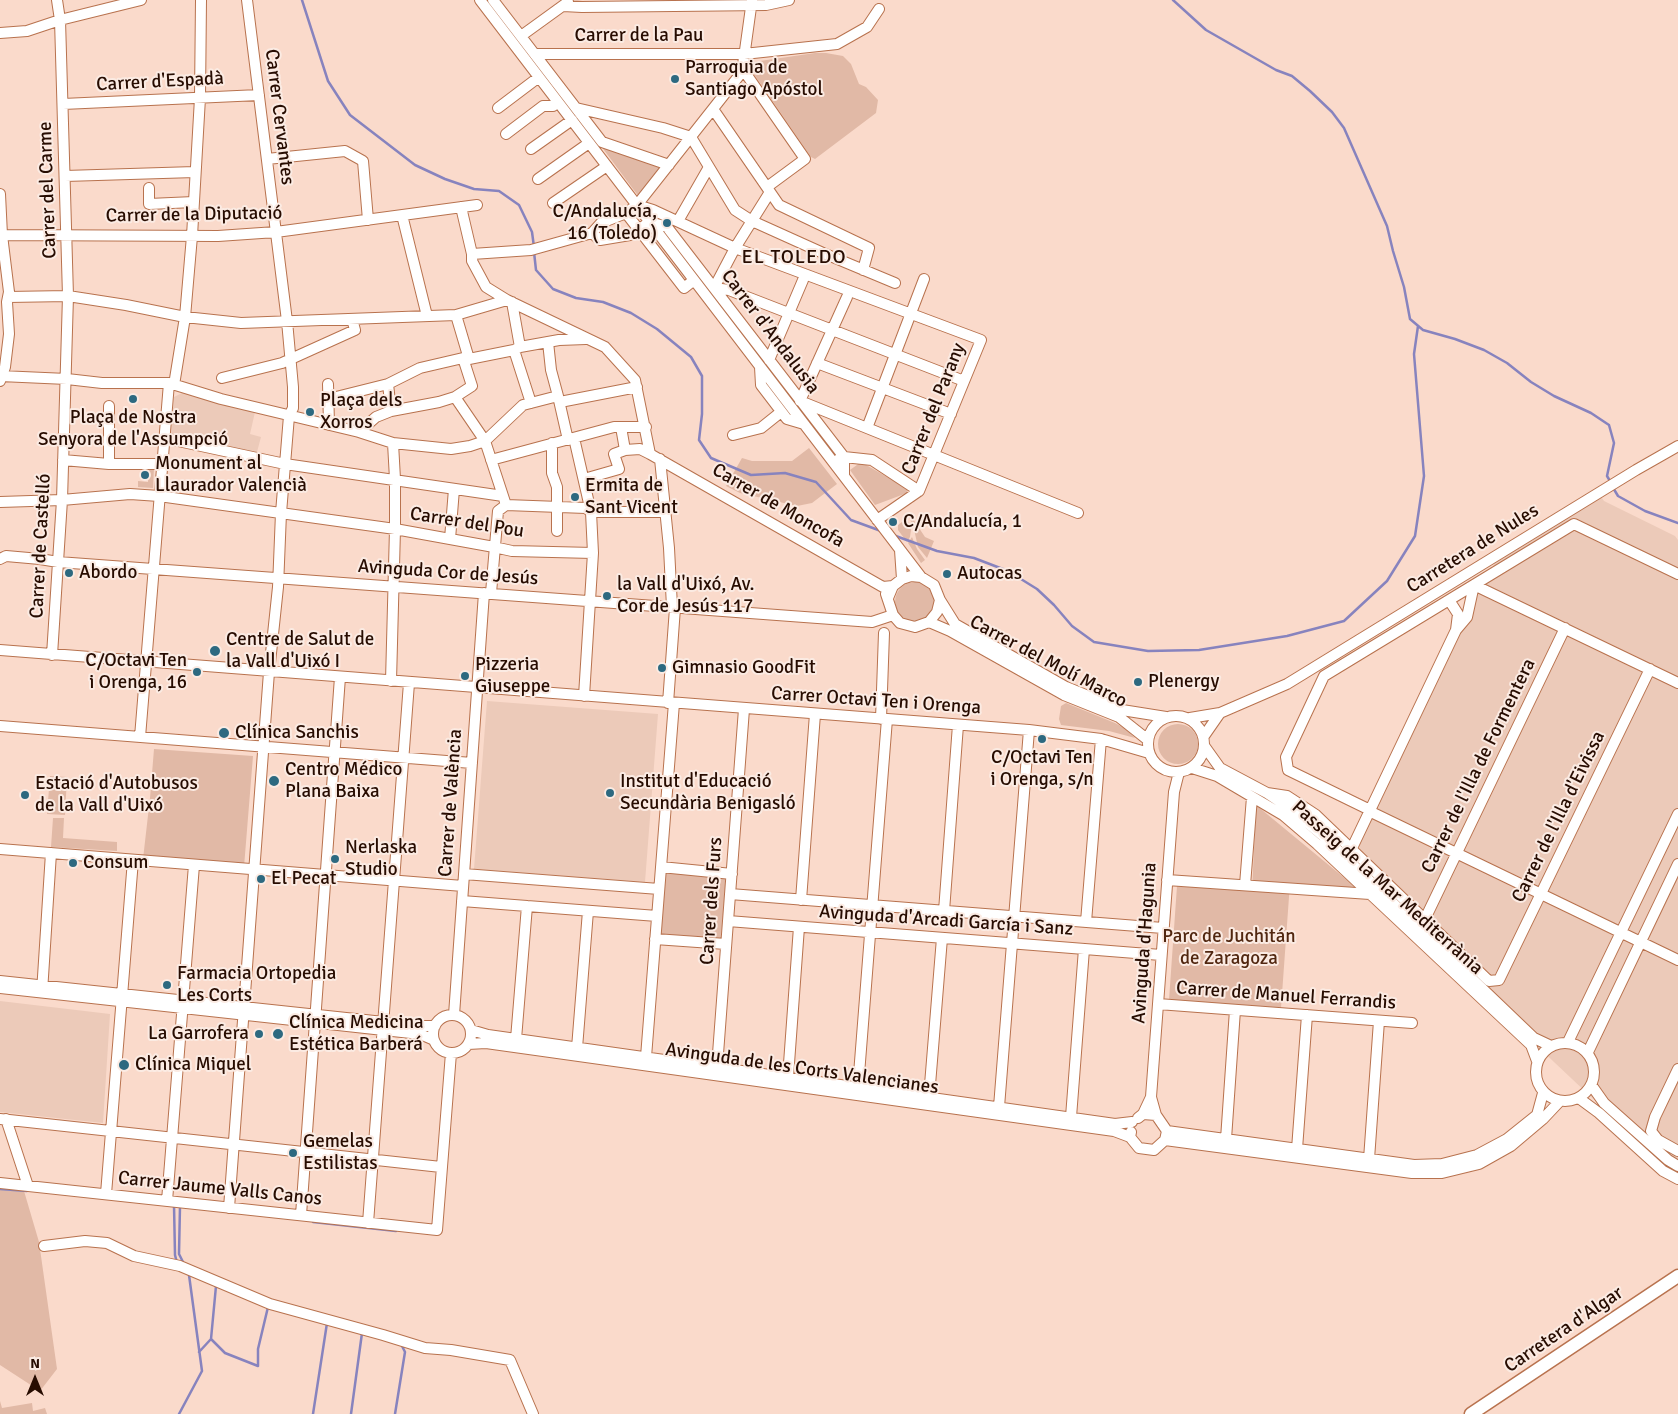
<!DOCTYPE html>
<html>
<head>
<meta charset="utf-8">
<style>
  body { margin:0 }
  #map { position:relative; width:1678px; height:1414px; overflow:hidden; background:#fadacb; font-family:Signika,sans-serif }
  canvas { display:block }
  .north { position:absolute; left:10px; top:1354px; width:50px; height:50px; -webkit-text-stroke:4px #fbebe3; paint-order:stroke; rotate:0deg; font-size:14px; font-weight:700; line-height:20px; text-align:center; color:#270c01 }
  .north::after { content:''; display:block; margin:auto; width:18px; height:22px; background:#270c01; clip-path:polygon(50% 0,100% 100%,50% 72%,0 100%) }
</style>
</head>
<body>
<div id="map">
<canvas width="1678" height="1414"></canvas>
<div class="north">N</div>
</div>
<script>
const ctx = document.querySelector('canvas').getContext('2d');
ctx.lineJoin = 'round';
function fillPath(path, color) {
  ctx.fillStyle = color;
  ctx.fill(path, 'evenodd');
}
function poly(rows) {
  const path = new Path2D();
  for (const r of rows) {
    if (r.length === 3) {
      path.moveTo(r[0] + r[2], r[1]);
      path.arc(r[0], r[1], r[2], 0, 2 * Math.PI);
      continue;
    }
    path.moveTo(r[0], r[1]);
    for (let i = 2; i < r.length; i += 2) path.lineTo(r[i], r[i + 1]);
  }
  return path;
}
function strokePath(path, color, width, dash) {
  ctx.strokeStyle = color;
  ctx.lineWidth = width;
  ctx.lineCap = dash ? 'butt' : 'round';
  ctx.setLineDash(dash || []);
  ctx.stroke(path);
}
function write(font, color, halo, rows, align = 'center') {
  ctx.font = font + ' Signika,sans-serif';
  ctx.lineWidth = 4;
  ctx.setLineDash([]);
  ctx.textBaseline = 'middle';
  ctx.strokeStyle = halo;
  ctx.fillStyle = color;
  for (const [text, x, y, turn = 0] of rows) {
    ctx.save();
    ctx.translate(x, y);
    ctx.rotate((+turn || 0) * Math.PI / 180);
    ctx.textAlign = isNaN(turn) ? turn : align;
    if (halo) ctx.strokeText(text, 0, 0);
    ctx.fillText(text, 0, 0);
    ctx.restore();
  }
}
fillPath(poly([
  [184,392,255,412,250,434,261,437,257,452,171,434,174,397],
  [1597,491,1604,501,1675,536,1678,540,1678,1172,1661,1163,1340,860,1503,547],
  [487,701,658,714,645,882,474,869],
  [0,1001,110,1014,103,1123,0,1112]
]), '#eccab9');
fillPath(poly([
  [815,53,826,53,843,56,851,64,859,84,866,87,878,100,876,113,815,159,811,157,749,67,753,62],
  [601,146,662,166,639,197],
  [809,448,837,484,812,503,797,506,740,493,726,486,742,458,752,461,792,461],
  [861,462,908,489,907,493,875,505,850,470],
  [149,468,154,468,153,488,138,487,138,481,148,482],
  [911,516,925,537,934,541,927,558,918,547,913,525,909,517],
  [906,519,910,524,911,530,910,537,907,542,898,530,898,525],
  [912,537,917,549,925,560,921,563,908,543],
  [915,602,20],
  [1066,703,1115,723,1126,729,1135,738,1109,731,1061,725,1059,719,1061,706],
  [1178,744,20],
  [154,749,253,756,244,867,143,859,150,798],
  [50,776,67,777,65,815,47,814],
  [1256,805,1359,890,1290,883,1281,1008,1169,1000,1177,886,1252,891],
  [53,818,64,818,63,838,117,842,117,851,51,847],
  [664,872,726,877,721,939,660,935],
  [0,1189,24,1191,39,1242,57,1369,40,1391,0,1365],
  [0,1401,2,1408,32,1403,33,1411,45,1408,47,1414,0,1414]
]), '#e1b9a6');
strokePath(poly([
  [302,0,328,81,350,115,415,165,445,179,474,189,499,191,519,205,532,232,534,247],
  [1173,0,1206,30,1276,70,1292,76,1310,91,1332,112,1344,128,1387,226,1393,251,1404,287,1410,319,1423,330,1455,339,1484,350,1507,363,1531,382,1554,396,1591,413,1609,425,1614,443,1607,476,1610,481],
  [534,252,536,270,553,289,576,298,603,302,631,313,657,329,691,357,702,376,702,414,699,440,711,458,751,475,785,473,816,482,851,520,881,531],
  [1612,486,1618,496,1645,511,1678,523],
  [893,535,937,551,974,558,1008,571,1037,589,1054,605,1072,626,1094,642,1148,651,1199,650,1287,636,1344,621,1387,581,1415,536,1424,476,1414,354,1418,326],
  [0,1189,27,1191],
  [174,1205,175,1255,177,1263],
  [180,1206,179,1254,184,1264],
  [313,1222,396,1231],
  [211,1339,225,1353,258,1366,258,1349,268,1307],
  [199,1352,211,1339,216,1286],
  [179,1414,202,1371,189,1275],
  [313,1414,327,1323],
  [351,1414,362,1333],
  [395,1414,405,1352,401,1344]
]), '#8783be', 2.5);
const minor = poly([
  [480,0,921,577],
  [493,0,602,142,669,165],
  [563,6,582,7,766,5,789,0],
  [0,33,27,31,60,20,141,0],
  [521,36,568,2],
  [535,54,744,54,837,44,867,27,879,9],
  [742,68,805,159,767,187],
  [63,104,259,95],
  [498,108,539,77],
  [576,108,663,128,691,137,735,210,752,221,823,253,895,283],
  [713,109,779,205,869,248,863,270],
  [506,134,543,106,553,106,558,102],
  [531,149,572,120],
  [267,159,345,151,363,161,368,220],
  [65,176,195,172],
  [538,179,589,143],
  [149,188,149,204,194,202],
  [770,192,735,248,714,288,729,290,964,381],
  [0,194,2,235,9,292,7,302,9,334,5,367,0,381],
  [553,203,607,166],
  [637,205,653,210,735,248,767,260,981,340,919,491,877,520],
  [461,207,472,254,472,261,486,287,507,300,605,347,635,380,650,454,883,587,893,586],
  [402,215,427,316],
  [678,221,709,167],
  [592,233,600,240,630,235,650,222,667,227,844,457,844,476],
  [0,235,218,236,276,232,477,205],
  [472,254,531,250,592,233,601,223,626,213],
  [694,280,684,288,626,213,637,205,742,72,752,0],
  [8,297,68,296,126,305,185,317,241,323,456,315,507,300],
  [847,297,800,401,1078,513],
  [512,302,520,347],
  [456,315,469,359],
  [548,342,551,370,558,396,568,440],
  [514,350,531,403],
  [769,360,803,280],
  [817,363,951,414],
  [760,367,761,385,787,419,804,424],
  [0,376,67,379,102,383,169,383,221,399,359,432,393,443,451,449,470,446,485,441,523,405,558,396],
  [222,378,282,363,355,330,352,319],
  [328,384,329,425],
  [388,384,391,411],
  [174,385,185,317,192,236,200,98,201,0],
  [455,397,485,441,506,505],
  [328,399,388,384,420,368,463,358,469,359,514,350,520,347,559,340,586,339],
  [560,402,637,387],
  [109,406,109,464],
  [621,427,625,450,640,449,650,454],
  [867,428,924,279],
  [359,432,376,417,391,411,439,402,455,397,472,386,463,358],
  [733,435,761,428,781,412],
  [164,438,285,464,503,496],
  [574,438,591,512,593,553,584,696],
  [552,443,552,473,557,487,557,531],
  [660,459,669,548,672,607],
  [839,459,844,457,872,460,919,491],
  [63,460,109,464,162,464],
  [491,460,614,427,646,427],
  [584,479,619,469,614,454,625,450],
  [0,502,62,500,130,494,159,496,395,529,494,547,512,551,593,553],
  [506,505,586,508,591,512],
  [591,512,665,512],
  [450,539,454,489],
  [900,550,902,579],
  [0,559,6,556,40,559,58,562,872,622,893,615],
  [491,593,498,511,506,505],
  [886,594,893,615,900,623,915,627,929,622,937,612,940,600],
  [888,598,893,586,902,579,911,576,921,577,934,585,940,600,955,624,1066,687,1122,710,1166,717],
  [1449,600,1458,614,1456,630,1467,617,1474,585,1678,683],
  [929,622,950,631,1064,695,1119,717,1148,740],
  [0,650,1029,730,1101,739,1149,753],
  [52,655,62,500,68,296,60,20,57,0],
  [391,681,395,529,395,479,393,443],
  [668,703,675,608],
  [1176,744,28],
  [1190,718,1220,713,1287,684,1636,470,1678,446],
  [881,719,884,633],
  [0,726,472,763],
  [1204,736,1220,713],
  [140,737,169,383],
  [1205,747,1220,768,1267,793,1291,809,1322,835,1534,1038,1551,1046],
  [1192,768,1217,776,1283,815,1317,844,1531,1045,1537,1061],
  [1267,793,1287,796,1316,815,1489,981,1499,980,1650,669],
  [1370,810,1288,770,1286,757,1324,676,1574,524,1678,574],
  [1369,811,1678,960],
  [1352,848,1456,630],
  [0,849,463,886],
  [661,867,732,874],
  [464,874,659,889],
  [1167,880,1370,894],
  [1245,885,1252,797],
  [730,894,1163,928],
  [801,900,815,714],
  [462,901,657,916],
  [944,911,958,725],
  [1425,919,1565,628],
  [728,921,1161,955],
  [1086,922,1101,739],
  [655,939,726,944],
  [0,981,421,1026,435,1026],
  [0,988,420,1034,434,1040],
  [42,992,51,853],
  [1158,1004,1412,1023],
  [452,1034,19],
  [454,1015,484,593],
  [471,1030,488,1035,1115,1124,1132,1122],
  [516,1039,527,906],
  [1568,1042,1678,814],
  [1565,1072,29],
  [468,1044,486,1043,1114,1131,1130,1137],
  [577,1048,588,911],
  [1588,1052,1678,864],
  [646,1057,674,703],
  [717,1067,744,709],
  [1678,1069,1655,1117,1651,1131,1658,1140,1678,1151],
  [788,1077,799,927],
  [1592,1086,1604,1103,1668,1160,1678,1166],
  [858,1087,887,719],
  [929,1097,942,938],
  [1580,1099,1599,1113,1663,1171,1678,1179],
  [999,1107,1029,730],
  [1143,1114,1151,1097,1174,792,1179,772],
  [1071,1117,1084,949],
  [1138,1118,1143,1114,1156,1115],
  [0,1119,441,1167],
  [6,1119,28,1186],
  [1167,1131,1414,1165,1442,1164,1477,1155,1507,1139,1537,1115,1543,1093],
  [1131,1132,1130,1137,1139,1148,1154,1150,1165,1140,1167,1131,1156,1115,1151,1097],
  [1226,1139,1235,1010],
  [1165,1140,1412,1173,1442,1173,1479,1164,1511,1146,1543,1119,1559,1102],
  [1297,1149,1307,1015],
  [1369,1159,1379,1021],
  [0,1183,437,1230,451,1053],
  [106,1194,133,860],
  [167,1201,194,865],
  [229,1208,269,672,278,587,281,513,289,416,293,408,293,387,287,321,247,0],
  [301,1215,340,677],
  [368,1223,409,683],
  [44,1246,85,1241,107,1243,134,1256,180,1266,270,1304,383,1335,425,1348,451,1350,510,1360,533,1414]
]);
const major = poly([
  [1471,1414,1678,1276]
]);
strokePath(minor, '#b8724e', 12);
strokePath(major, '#b8724e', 15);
strokePath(minor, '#fff', 10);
strokePath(major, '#fff', 12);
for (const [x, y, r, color] of [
  [675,79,5,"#2d6980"],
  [667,223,5,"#2d6980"],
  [133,399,5,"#2d6980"],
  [310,412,5,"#2d6980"],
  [145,475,5,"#2d6980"],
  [575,497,5,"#2d6980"],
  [893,522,5,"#2d6980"],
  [69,573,5,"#2d6980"],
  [947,574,5,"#2d6980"],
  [607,596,5,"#2d6980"],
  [215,651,6,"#2d6980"],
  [662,668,5,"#2d6980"],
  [197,672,5,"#2d6980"],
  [465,676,5,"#2d6980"],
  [1138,682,5,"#2d6980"],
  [224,733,6,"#2d6980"],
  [1042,739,5,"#2d6980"],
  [274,781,6,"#2d6980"],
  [610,793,5,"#2d6980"],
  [25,795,5,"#2d6980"],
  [335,859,5,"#2d6980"],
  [73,863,5,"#2d6980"],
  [261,879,5,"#2d6980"],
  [167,985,5,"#2d6980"],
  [259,1034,5,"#2d6980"],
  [278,1034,6,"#2d6980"],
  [124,1065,6,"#2d6980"],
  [293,1153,5,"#2d6980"]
]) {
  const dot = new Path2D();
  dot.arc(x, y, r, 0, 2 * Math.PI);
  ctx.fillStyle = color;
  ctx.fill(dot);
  strokePath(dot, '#fbebe3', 2);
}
write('19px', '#270c01', '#fbebe3', [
  ["Carrer de la Pau",639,36],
  ["Carrer d'Espadà",160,82,-3],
  ["Carrer Cervantes",279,117,83],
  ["Carrer del Carme",48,190,-92],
  ["Carrer de la Diputació",194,215,-1],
  ["Carrer d'Andalusia",770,332,53],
  ["Carrer del Parany",934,409,-68],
  ["Carrer de Moncofa",778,506,30],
  ["Carrer del Pou",467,523,9],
  ["Carrer de Castelló",41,546,-87],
  ["Carretera de Nules",1473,549,-32],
  ["Avinguda Cor de Jesús",448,573,4],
  ["Carrer del Molí Marco",1048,662,28],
  ["Carrer Octavi Ten i Orenga",876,701,4],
  ["Carrer de l'Illa de Formentera",1479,766,-64],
  ["Carrer de València",451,803,-86],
  ["Carrer de l'Illa d'Eivissa",1559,817,-64],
  ["Passeig de la Mar Mediterrània",1387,888,42],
  ["Carrer dels Furs",712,901,-86],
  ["Avinguda d'Arcadi García i Sanz",946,921,4],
  ["Avinguda d'Hagunia",1145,943,-86],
  ["Carrer de Manuel Ferrandis",1286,996,4],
  ["Avinguda de les Corts Valencianes",802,1069,8],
  ["Carrer Jaume Valls Canos",220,1189,6],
  ["Carretera d'Algar",1564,1330,-34]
]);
write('19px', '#270c01', '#fbebe3', [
  ["Parroquia de",685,68],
  ["Santiago Apóstol",685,90],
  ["C/Andalucía,",657,212,"right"],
  ["16 (Toledo)",657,234,"right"],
  ["Plaça dels",320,401],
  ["Xorros",320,423],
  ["Plaça de Nostra",133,418,"center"],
  ["Senyora de l'Assumpció",133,440,"center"],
  ["Monument al",155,464],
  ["Llaurador Valencià",155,486],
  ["Ermita de",585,486],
  ["Sant Vicent",585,508],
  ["C/Andalucía, 1",903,522],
  ["Abordo",79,573],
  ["Autocas",957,574],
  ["la Vall d'Uixó, Av.",617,585],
  ["Cor de Jesús 117",617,607],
  ["Centre de Salut de",226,640],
  ["la Vall d'Uixó I",226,662],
  ["C/Octavi Ten",187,661,"right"],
  ["i Orenga, 16",187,683,"right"],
  ["Pizzeria",475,665],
  ["Giuseppe",475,687],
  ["Gimnasio GoodFit",672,668],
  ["Plenergy",1148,682],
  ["Clínica Sanchis",235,733],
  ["C/Octavi Ten",1042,758,"center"],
  ["i Orenga, s/n",1042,780,"center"],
  ["Centro Médico",285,770],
  ["Plana Baixa",285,792],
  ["Institut d'Educació",620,782],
  ["Secundària Benigasló",620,804],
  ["Estació d'Autobusos",35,784],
  ["de la Vall d'Uixó",35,806],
  ["Nerlaska",345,848],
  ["Studio",345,870],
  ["Consum",83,863],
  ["El Pecat",271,879],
  ["Farmacia Ortopedia",177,974],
  ["Les Corts",177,996],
  ["Clínica Medicina",289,1023],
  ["Estética Barberá",289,1045],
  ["La Garrofera",249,1034,"right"],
  ["Clínica Miquel",135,1065],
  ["Gemelas",303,1142],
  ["Estilistas",303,1164]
], 'left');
write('19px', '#512710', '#fbebe3', [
  ["Parc de Juchitán",1229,937],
  ["de Zaragoza",1229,959]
]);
ctx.letterSpacing = '1px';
write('20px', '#270c01', '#fbebe3', [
  ["EL TOLEDO",794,258]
]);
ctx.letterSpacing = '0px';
</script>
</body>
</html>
